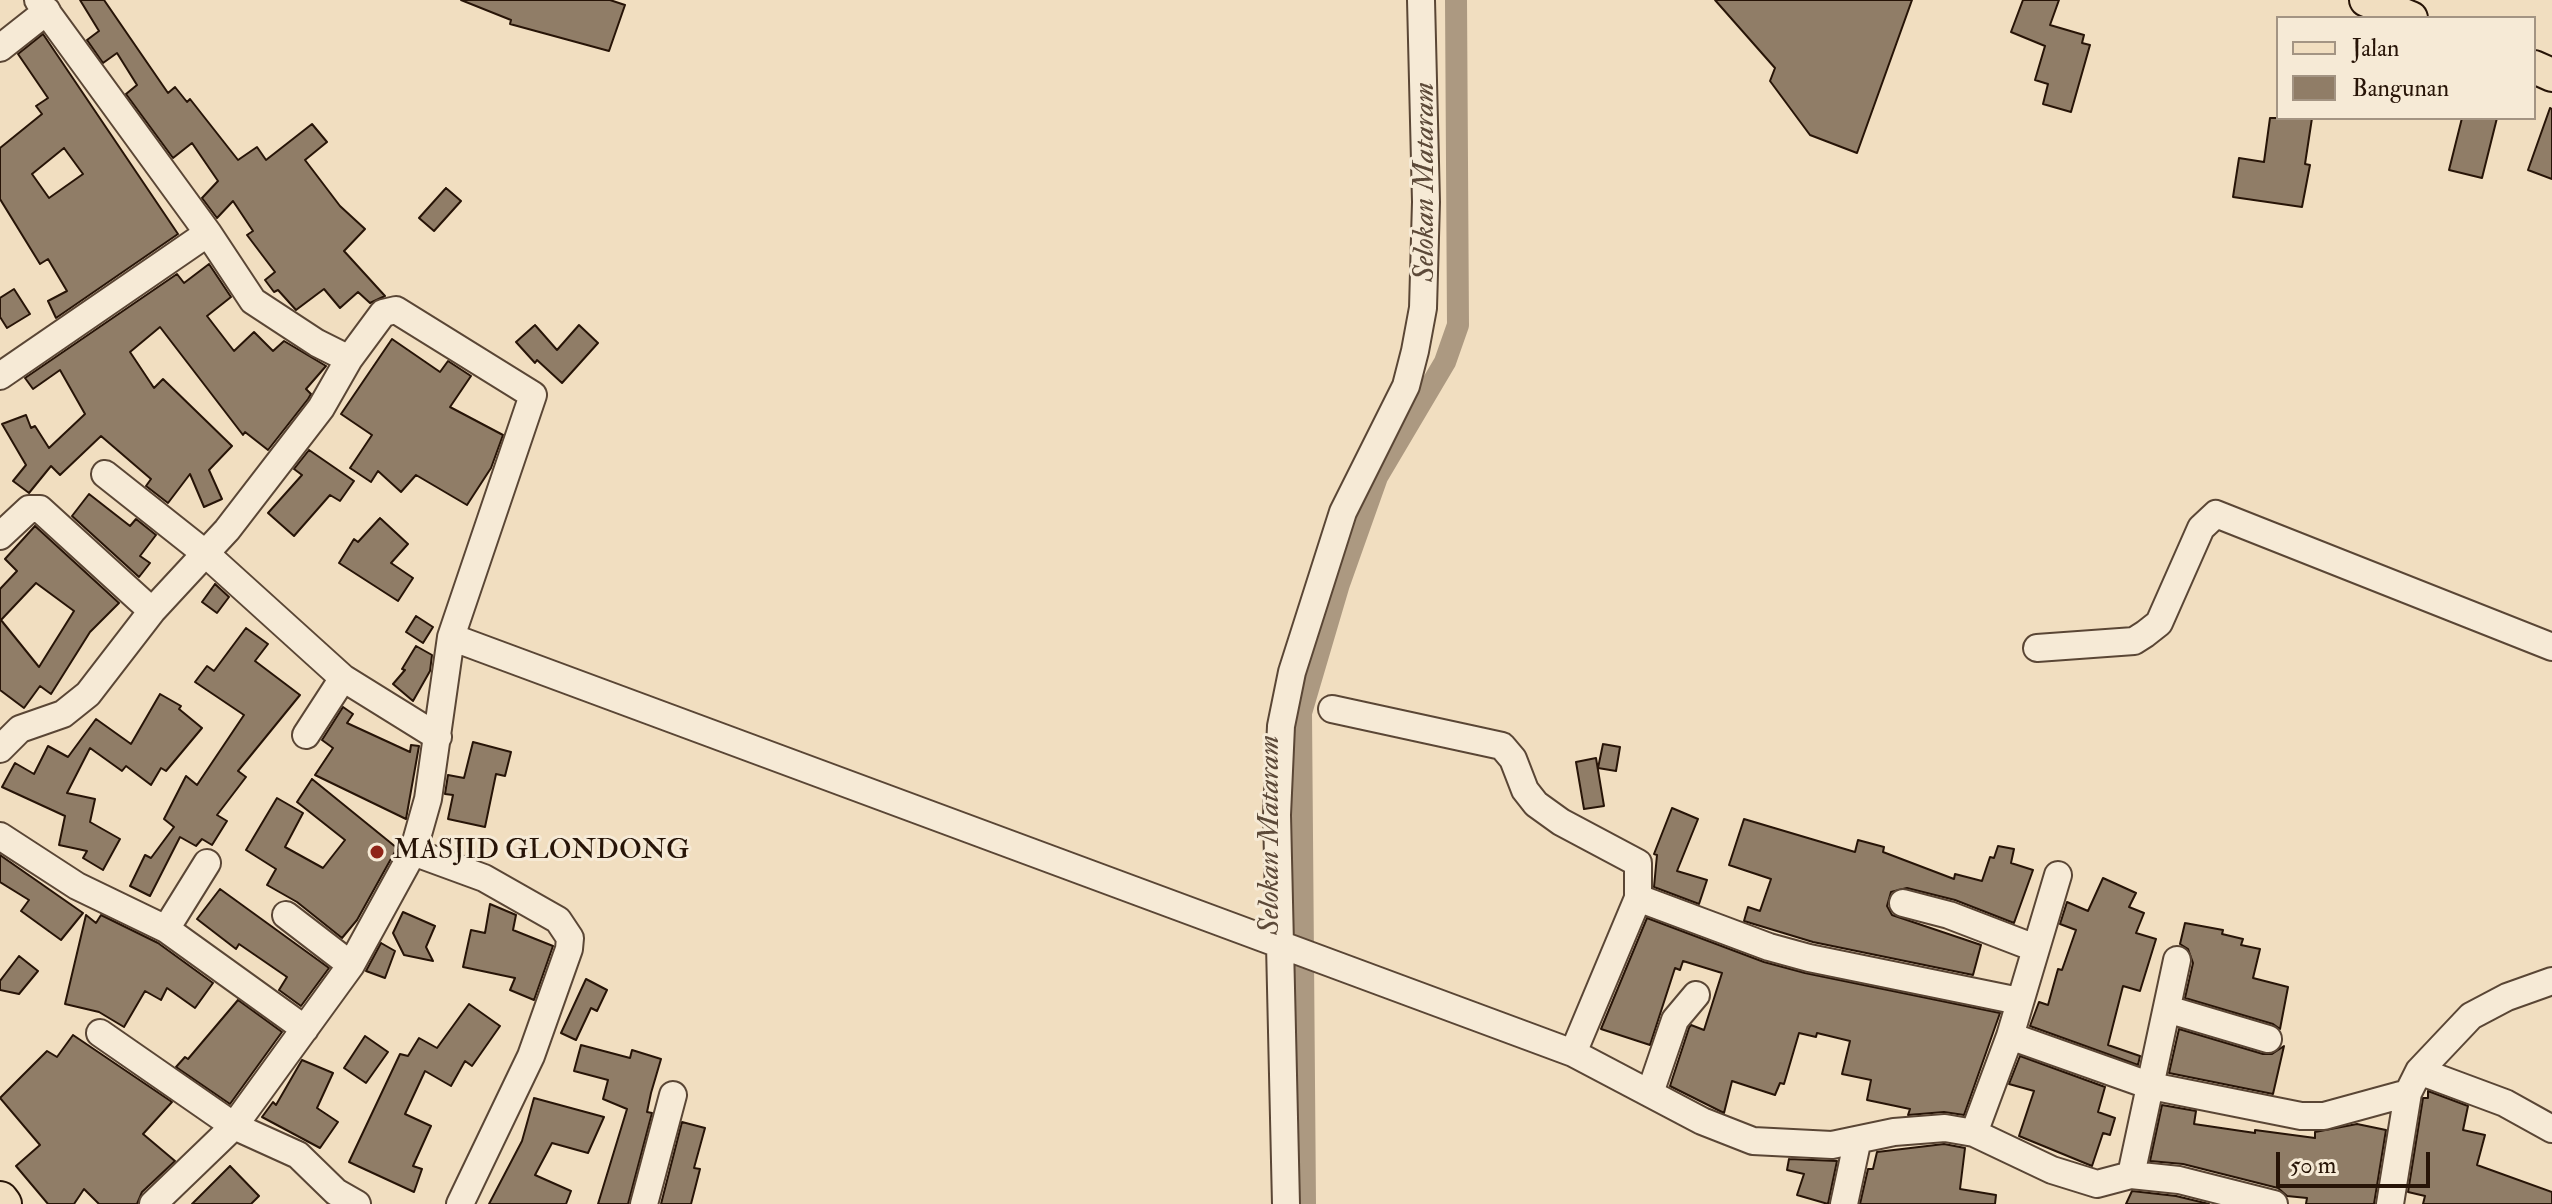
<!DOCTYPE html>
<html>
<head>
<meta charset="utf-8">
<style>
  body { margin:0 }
  #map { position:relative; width:2552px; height:1204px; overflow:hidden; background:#f1dec0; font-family:"IM FELL Double Pica",serif }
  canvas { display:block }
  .legend { position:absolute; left:2276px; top:16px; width:260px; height:104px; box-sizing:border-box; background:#f6ead6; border:2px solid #a39483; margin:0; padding:10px 14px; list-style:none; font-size:24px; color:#271407 }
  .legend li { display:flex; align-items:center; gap:16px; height:40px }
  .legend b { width:40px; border:2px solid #a39483 }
  .scale { position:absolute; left:2276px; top:1152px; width:154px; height:36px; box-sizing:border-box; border:4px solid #271407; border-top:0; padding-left:10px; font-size:24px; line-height:28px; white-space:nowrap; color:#271407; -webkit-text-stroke:6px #f6ead6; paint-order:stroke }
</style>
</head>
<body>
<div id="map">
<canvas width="2552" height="1204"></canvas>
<ul class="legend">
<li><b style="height:10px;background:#f1dec0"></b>Jalan</li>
<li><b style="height:22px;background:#907d67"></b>Bangunan</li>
</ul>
<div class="scale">50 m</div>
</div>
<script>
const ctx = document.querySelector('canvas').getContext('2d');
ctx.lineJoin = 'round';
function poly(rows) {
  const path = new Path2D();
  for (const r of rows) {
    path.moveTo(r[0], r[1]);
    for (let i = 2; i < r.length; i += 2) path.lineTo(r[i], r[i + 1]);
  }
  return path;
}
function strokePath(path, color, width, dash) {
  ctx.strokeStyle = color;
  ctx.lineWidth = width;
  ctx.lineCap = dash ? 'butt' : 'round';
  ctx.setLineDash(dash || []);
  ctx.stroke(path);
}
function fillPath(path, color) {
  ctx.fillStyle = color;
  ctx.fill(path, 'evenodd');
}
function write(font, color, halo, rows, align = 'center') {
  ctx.font = font + ' "IM FELL Double Pica",serif';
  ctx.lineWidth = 6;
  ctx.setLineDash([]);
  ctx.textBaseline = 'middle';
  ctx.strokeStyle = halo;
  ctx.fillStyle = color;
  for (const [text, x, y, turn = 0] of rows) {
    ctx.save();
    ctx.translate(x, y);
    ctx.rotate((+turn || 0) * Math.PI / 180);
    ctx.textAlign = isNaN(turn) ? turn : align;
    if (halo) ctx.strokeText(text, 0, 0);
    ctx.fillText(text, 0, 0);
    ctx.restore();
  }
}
strokePath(poly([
  [1305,1204,1301,713,1339,584,1377,477,1445,362,1458,325,1456,0]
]), '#ac9981', 22);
const building = poly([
  [80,0,104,0,168,93,175,87,187,102,190,99,238,160,257,147,266,160,312,124,327,142,305,160,340,206,365,229,344,251,385,296,370,303,358,292,340,308,324,289,296,310,278,290,274,292,265,280,275,272,247,235,253,231,233,201,217,218,202,198,218,181,192,143,173,158,126,94,137,85,117,53,103,63,87,40,99,31,80,0],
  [461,0,610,0,625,5,609,51,510,24,511,20,461,0],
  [1715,0,1912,0,1857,153,1810,135,1770,81,1775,68,1715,0],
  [2023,0,2059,0,2050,25,2084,35,2082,43,2090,45,2071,112,2043,104,2048,84,2035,80,2045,46,2011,32,2023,0],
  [43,34,178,234,56,318,48,301,67,291,48,259,40,264,0,199,0,148,42,114,36,106,48,98,18,54,43,34],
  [64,148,83,174,49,198,32,174,64,148],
  [2550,108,2552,109,2552,179,2528,170,2550,108],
  [2270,118,2312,118,2305,164,2310,165,2302,207,2233,197,2239,158,2264,162,2270,118],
  [2462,118,2497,118,2482,178,2449,170,2462,118],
  [446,188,461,201,434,231,419,218,446,188],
  [209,264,231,297,207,316,234,351,254,332,273,351,284,341,326,366,306,389,311,394,308,399,268,450,245,432,243,435,160,327,130,352,154,388,163,379,232,446,209,470,222,499,204,507,190,474,168,503,146,486,151,479,101,436,60,475,51,466,29,493,13,481,26,465,2,424,26,415,31,428,35,426,49,448,85,414,60,370,33,389,25,378,177,274,184,283,209,264],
  [14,289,30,314,7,328,0,317,0,298,14,289],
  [535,325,557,350,579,325,598,343,562,383,537,360,535,363,516,342,535,325],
  [392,339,440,372,448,361,471,376,450,407,503,435,491,468,467,505,416,475,401,492,378,471,371,482,350,468,372,435,341,414,392,339],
  [309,450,354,481,340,501,330,495,294,536,268,513,302,475,294,469,309,450],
  [89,494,130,526,136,519,156,535,140,556,150,563,139,577,72,516,89,494],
  [380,518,408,544,391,563,413,578,398,601,339,563,354,539,358,542,380,518],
  [35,526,119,603,90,632,51,694,40,686,24,708,0,690,0,589,17,571,5,559,35,526],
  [36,583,74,611,39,667,1,620,36,583],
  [215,584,229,597,217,613,202,602,215,584],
  [416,616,433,627,423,643,406,632,416,616],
  [246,628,268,644,255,661,300,695,238,771,246,777,217,815,227,821,212,845,202,839,196,846,180,837,150,896,130,886,145,855,151,858,174,827,164,819,186,776,197,785,244,715,195,682,207,666,214,671,246,628],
  [416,646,432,655,430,671,413,701,393,684,405,670,402,669,416,646],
  [160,694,181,706,179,709,202,728,166,771,161,768,151,785,126,766,122,771,90,748,67,793,95,799,90,822,120,839,103,870,83,858,87,851,59,845,65,816,2,787,15,763,34,774,48,746,68,757,96,719,131,744,160,694],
  [343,707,353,714,347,723,410,752,411,745,419,746,406,819,315,775,333,748,322,740,343,707],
  [473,742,511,752,505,776,496,774,485,827,448,819,453,795,445,794,448,775,464,778,473,742],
  [1603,744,1620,747,1616,771,1598,768,1603,744],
  [1596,758,1604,806,1584,809,1576,762,1596,758],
  [312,779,397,848,357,920,342,938,297,902,267,885,276,869,246,850,277,798,303,813,285,847,323,868,345,840,297,802,312,779],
  [1672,808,1698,819,1677,871,1707,880,1699,904,1654,887,1657,855,1654,854,1672,808],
  [1744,819,1855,852,1858,840,1884,847,1883,852,1954,879,1955,874,1982,881,1990,857,1994,858,1998,846,2014,849,2011,863,2033,870,2014,923,1955,900,1907,888,1891,892,1887,906,1892,915,1981,945,1973,975,1813,942,1744,921,1748,907,1760,911,1771,879,1729,865,1744,819],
  [0,855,83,913,61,940,21,911,29,900,0,882,0,855],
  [2103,878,2136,893,2129,907,2144,913,2136,933,2156,939,2140,991,2123,986,2108,1045,2140,1056,2138,1065,2030,1026,2039,1002,2048,1005,2058,969,2062,970,2076,930,2060,924,2067,902,2088,911,2103,878],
  [220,889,329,968,301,1006,279,990,287,977,239,944,236,949,197,919,220,889],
  [490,904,516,915,513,930,553,946,534,1000,510,990,515,978,463,967,471,930,485,933,490,904],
  [403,912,435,926,426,947,433,961,404,955,393,933,403,912],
  [86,915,96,923,101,915,158,943,213,983,195,1008,167,988,161,1000,145,991,124,1027,99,1012,65,1004,86,915],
  [1647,918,1764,962,1805,973,2000,1013,1964,1115,1944,1112,1908,1115,1910,1109,1867,1100,1871,1080,1842,1074,1850,1041,1817,1033,1816,1037,1799,1033,1784,1084,1780,1083,1775,1095,1732,1081,1724,1113,1670,1086,1689,1028,1691,1025,1704,1030,1722,973,1683,961,1680,970,1675,968,1650,1045,1601,1029,1647,918],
  [2185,923,2223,930,2222,934,2243,939,2241,945,2260,949,2253,978,2288,987,2280,1029,2273,1024,2185,998,2193,963,2188,949,2180,944,2185,923],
  [381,943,395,951,385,978,366,971,381,943],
  [19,956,38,971,19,994,0,990,0,981,19,956],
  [586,979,607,990,597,1011,591,1008,576,1040,561,1033,586,979],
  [238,1000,282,1032,230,1104,176,1067,185,1057,188,1059,238,1000],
  [469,1004,500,1026,472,1066,465,1061,451,1086,425,1071,405,1114,431,1126,413,1166,422,1169,414,1192,349,1162,400,1054,408,1056,419,1038,437,1048,469,1004],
  [2179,1029,2263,1054,2272,1054,2284,1046,2273,1094,2169,1073,2179,1029],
  [73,1035,172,1102,143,1134,175,1161,142,1192,137,1204,99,1204,84,1189,74,1204,48,1204,16,1166,40,1145,0,1098,47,1051,57,1057,73,1035],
  [365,1036,388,1052,366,1083,344,1068,365,1036],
  [581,1045,630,1058,632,1050,661,1059,651,1093,647,1112,652,1113,628,1204,598,1204,627,1109,603,1099,608,1080,574,1071,581,1045],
  [2020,1056,2105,1087,2098,1112,2115,1118,2110,1135,2103,1133,2092,1166,2019,1136,2034,1091,2009,1084,2020,1056],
  [302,1060,333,1073,317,1108,338,1122,320,1148,262,1117,273,1102,276,1105,302,1060],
  [2428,1091,2468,1106,2463,1130,2485,1135,2477,1165,2552,1192,2552,1204,2423,1204,2425,1196,2408,1192,2423,1098,2428,1098,2428,1091],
  [534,1098,604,1117,588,1153,552,1143,535,1175,571,1191,566,1204,489,1204,522,1141,534,1098],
  [2162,1105,2196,1111,2194,1124,2255,1133,2255,1130,2315,1138,2315,1132,2357,1124,2386,1130,2374,1204,2306,1204,2307,1198,2287,1196,2278,1188,2183,1164,2150,1161,2162,1105],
  [682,1122,705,1128,694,1168,700,1169,691,1204,661,1204,682,1122],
  [1944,1144,1965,1148,1960,1189,1996,1195,1995,1204,1860,1204,1868,1169,1873,1169,1877,1152,1944,1144],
  [1789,1159,1837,1161,1828,1204,1797,1195,1804,1174,1787,1170,1789,1159],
  [230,1166,259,1196,251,1204,192,1204,230,1166],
  [2132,1191,2176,1196,2209,1204,2126,1204,2132,1191]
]);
fillPath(building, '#907d67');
strokePath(building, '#271407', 2);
const minor = poly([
  [38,0,208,233,253,301,317,343,349,359,383,313,396,310,533,395,451,637,428,799,413,852,351,965,234,1126,153,1204],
  [0,48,47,11],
  [0,376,208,233],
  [105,474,206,554,343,678,438,737],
  [0,536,29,509,40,509,152,611],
  [451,637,1573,1053,1702,1121,1753,1141,1832,1145,1894,1132,1945,1128,1974,1133,2052,1170,2097,1184,2131,1175,2179,1180,2274,1204],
  [2037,648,2134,641,2145,634,2159,623,2201,528,2216,514,2552,647],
  [1332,709,1502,746,1513,759,1525,790,1536,804,1561,822,1638,863,1638,898],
  [306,735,343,678],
  [0,749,20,729,63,714,88,694,152,611,227,530,321,408,349,359],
  [0,836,77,886,166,929,305,1029],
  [413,852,484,878,558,920,570,938,569,949,531,1056,460,1204],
  [1903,903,1949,915,2035,948],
  [286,915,351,965],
  [166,929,207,863],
  [2167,1009,2268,1039],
  [100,1033,234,1126,298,1155,336,1192,357,1204],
  [2010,1036,2151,1086,2301,1116,2324,1116,2408,1093],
  [1573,1053,1638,898,1769,947,1809,958,2019,1001],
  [2419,1071,2505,1103,2552,1129],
  [1650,1093,1675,1020,1696,995],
  [1974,1133,2010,1036,2058,875],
  [2131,1175,2177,960],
  [644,1204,673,1095],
  [1286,1204,1277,815,1281,726,1292,672,1343,512,1406,386,1415,351,1423,308,1426,202,1421,0],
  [1844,1204,1857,1143],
  [2390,1204,2408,1093,2419,1071,2471,1016,2507,997,2552,981]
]);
const major = poly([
  [2366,0,2411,18],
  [2534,67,2552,75]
]);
const highway = poly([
  [0,1200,3,1204]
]);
strokePath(minor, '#5a4635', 30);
strokePath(major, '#271407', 36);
strokePath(highway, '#271407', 40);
strokePath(minor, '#f6ead6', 26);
strokePath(major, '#f1dec0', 32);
strokePath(highway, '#f1dec0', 36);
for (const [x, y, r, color] of [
  [377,852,8,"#8f2418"]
]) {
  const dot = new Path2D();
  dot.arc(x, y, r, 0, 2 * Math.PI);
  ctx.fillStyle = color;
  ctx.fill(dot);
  strokePath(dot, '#f6ead6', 3);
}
write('28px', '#271407', '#f6ead6', [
  ["MASJID GLONDONG",393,852]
], 'left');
write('italic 30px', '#5c4938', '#f6ead6', [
  ["Selokan Mataram",1427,182,-90],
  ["Selokan Mataram",1272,835,-90]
]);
</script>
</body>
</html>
